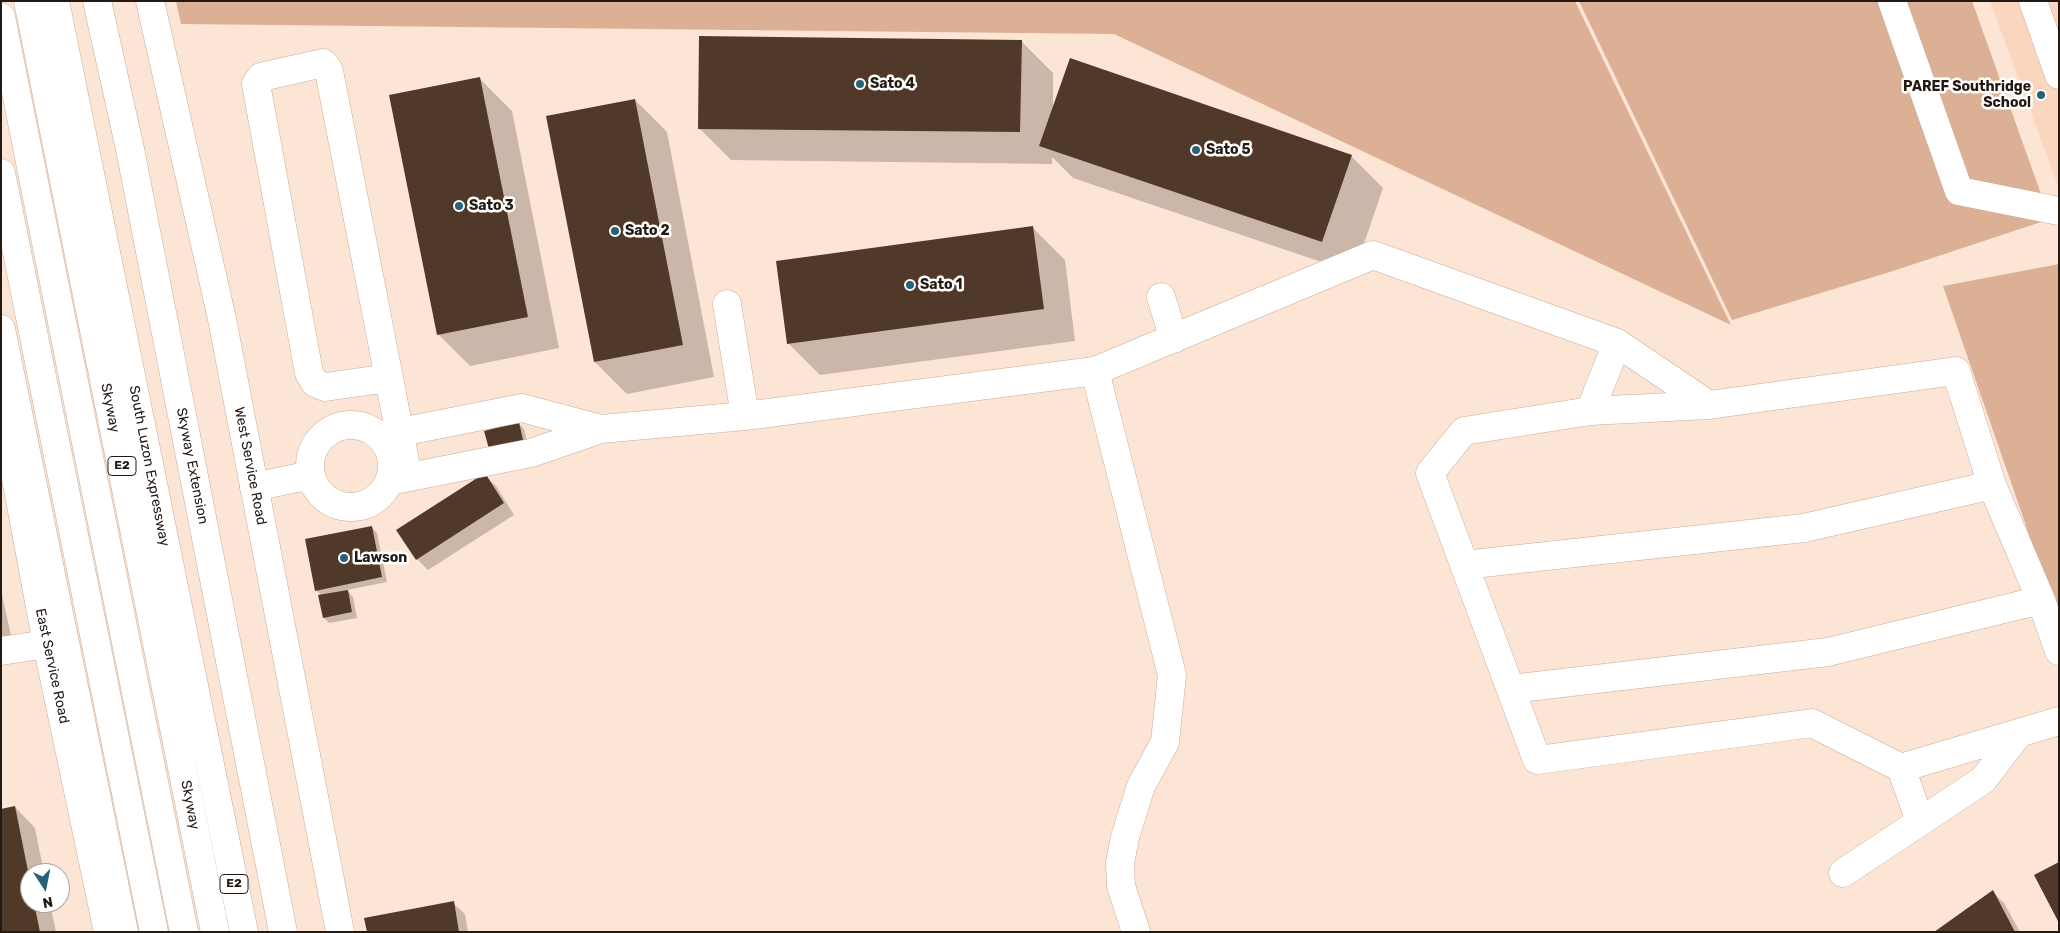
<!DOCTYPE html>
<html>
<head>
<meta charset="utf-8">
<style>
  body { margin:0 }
  #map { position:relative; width:2060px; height:933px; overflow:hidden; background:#fde5d5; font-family:Rubik,sans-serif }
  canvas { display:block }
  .frame { position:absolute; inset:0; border:2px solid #231912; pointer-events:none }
  .north { position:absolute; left:20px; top:863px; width:50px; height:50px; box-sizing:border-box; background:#fff; border:1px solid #a7a3a0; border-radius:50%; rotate:169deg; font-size:14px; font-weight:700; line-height:20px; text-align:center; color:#231912 }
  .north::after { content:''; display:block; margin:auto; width:18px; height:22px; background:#28617a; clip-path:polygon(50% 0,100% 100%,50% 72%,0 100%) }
</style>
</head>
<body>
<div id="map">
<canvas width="2060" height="933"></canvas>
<div class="frame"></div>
<div class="north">N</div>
</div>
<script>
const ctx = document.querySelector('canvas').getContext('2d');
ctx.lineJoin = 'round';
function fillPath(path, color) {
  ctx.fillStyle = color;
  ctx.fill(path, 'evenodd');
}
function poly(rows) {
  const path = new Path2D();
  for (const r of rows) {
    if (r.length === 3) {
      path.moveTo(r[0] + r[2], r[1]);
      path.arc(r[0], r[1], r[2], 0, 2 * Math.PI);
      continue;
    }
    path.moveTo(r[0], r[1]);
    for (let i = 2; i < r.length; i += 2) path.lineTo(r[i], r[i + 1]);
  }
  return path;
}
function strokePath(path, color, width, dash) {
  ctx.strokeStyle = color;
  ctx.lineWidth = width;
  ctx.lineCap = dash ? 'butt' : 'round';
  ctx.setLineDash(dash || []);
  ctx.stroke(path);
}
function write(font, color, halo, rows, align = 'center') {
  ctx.font = font + ' Rubik,sans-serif';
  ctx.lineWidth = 5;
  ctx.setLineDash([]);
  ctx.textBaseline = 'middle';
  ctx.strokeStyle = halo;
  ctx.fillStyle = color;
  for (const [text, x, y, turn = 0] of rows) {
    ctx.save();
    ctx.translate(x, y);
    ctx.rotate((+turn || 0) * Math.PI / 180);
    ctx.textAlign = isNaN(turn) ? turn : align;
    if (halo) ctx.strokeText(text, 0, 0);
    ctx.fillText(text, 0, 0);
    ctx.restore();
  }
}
fillPath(poly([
  [1990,1,2059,1,2059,189]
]), '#fbd6be');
fillPath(poly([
  [176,1,1575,1,1731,325,1114,34,181,24],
  [1579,1,1972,1,2050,219,1890,272,1732,320],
  [2059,264,2059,621,1943,286]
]), '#dbb094');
fillPath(poly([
  [1021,41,1053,73,1053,110,1351,156,1383,188,1354,273,1073,178,1052,157,1052,164,731,160,699,128],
  [480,79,512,111,559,348,470,366,438,334],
  [635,100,667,132,714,377,627,394,595,362],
  [1033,228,1065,260,1075,341,820,375,788,343],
  [519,424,524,429,528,445,490,448],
  [484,475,496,486,514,515,428,570,417,559],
  [371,527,377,533,387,582,347,590,353,597,357,618,329,623,324,618,322,596,316,590],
  [1,590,11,636,1,638],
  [15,807,35,828,44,873,30,873,30,903,50,903,56,932,1,932],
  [1993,892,2004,903,2020,932,1936,932],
  [453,903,465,914,468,932,368,932]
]), '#0003');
fillPath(poly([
  [699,36,1022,40,1020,132,698,129],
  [1070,58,1352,155,1322,242,1039,146],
  [480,77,528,317,437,335,389,95],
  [635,99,683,345,594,362,546,116],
  [1033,226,1044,309,787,344,776,261],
  [519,422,523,440,489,449,484,431],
  [485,473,504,503,416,560,396,530],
  [372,526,382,577,315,591,305,539],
  [348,590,352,612,323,618,318,595],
  [15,806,30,881,30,903,34,903,40,932,1,932,1,809],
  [2059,862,2059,923,2034,875],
  [1993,890,2015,932,1934,932],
  [454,901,459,932,367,932,364,918]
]), '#503928');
const minor = poly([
  [1892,1,1959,191,2059,211],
  [2033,1,2059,75],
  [1161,297,1174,339],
  [727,304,745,416],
  [1095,371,1172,675,1165,742,1141,786,1125,837,1120,863,1121,886,1136,932],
  [389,378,325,387,315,383,309,373,256,84,261,77,323,63,329,71,389,378,408,477],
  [1590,411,1617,343],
  [351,466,41],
  [381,436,522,408,601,429],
  [389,481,531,453,601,429,745,416,1095,371,1373,255,1617,343,1709,405],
  [254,487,311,475],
  [1464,565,1804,528,1992,485],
  [1,651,47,644],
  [2059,651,2041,600,1992,485,1956,371,1709,405,1590,411,1464,431,1430,473,1537,760,1812,723,1901,768,2059,721],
  [1511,689,1828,652,2041,600],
  [1901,768,1920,821],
  [1843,873,1983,780,2019,733]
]);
const major = poly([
  [150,1,222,319,340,932],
  [1,399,47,644,108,932]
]);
const highway = poly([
  [28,1,215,932],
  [55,1,244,932],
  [97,1,130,149,283,932],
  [1,17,184,932],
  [1,173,154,932],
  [1,329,124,932]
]);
strokePath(minor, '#c8ab98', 29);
strokePath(major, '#c8ab98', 29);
strokePath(highway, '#c8ab98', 29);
strokePath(minor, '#fff', 28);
strokePath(major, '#fff', 28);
strokePath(highway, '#fff', 28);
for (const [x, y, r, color] of [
  [860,84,5,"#28617a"],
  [2041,95,5,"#28617a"],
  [1196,150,5,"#28617a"],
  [459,206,5,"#28617a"],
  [615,231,5,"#28617a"],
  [910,285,5,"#28617a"],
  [344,558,5,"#28617a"]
]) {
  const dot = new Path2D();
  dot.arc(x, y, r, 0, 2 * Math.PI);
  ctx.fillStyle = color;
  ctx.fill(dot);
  strokePath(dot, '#fff', 2);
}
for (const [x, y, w] of [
  [122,466,28],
  [234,884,28]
]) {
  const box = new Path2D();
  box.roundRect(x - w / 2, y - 9.5, w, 19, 4);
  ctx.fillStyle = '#fff';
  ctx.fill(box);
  strokePath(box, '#231912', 1);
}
write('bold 12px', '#231912', null, [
  ["E2",122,466],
  ["E2",234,884]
]);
write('bold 14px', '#231912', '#fff', [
  ["Sato 4",870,84],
  ["PAREF Southridge",2031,87,"right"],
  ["School",2031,103,"right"],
  ["Sato 5",1206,150],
  ["Sato 3",469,206],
  ["Sato 2",625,231],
  ["Sato 1",920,285],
  ["Lawson",354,558]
], 'left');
write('14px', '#231912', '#fff', [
  ["Skyway",110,408,79],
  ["South Luzon Expressway",149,466,79],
  ["Skyway Extension",192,466,79],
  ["West Service Road",250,466,79],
  ["East Service Road",52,666,78],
  ["Skyway",190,805,79]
]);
</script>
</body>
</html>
